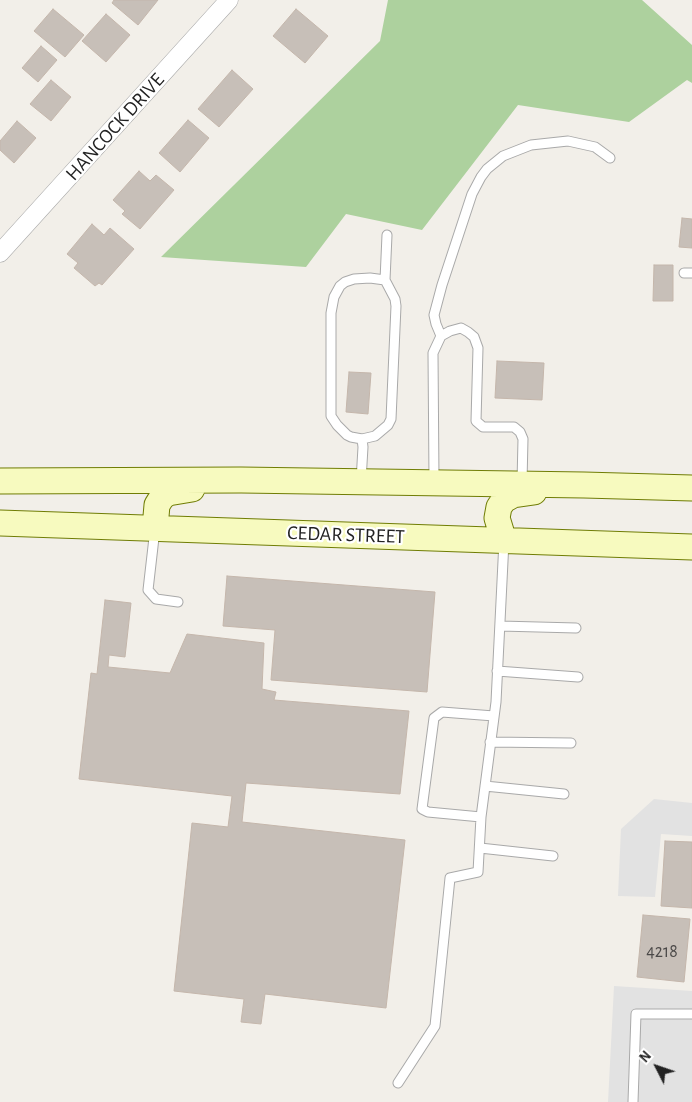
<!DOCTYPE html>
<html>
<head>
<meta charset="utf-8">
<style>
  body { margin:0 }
  #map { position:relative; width:692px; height:1102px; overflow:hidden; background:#f2efe9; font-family:"Alegreya Sans",sans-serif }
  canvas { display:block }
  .north { position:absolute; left:632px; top:1042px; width:50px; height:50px; -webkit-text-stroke:4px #fff; paint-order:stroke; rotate:311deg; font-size:14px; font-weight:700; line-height:20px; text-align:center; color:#222 }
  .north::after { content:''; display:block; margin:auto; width:18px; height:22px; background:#222; clip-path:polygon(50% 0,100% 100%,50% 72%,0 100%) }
</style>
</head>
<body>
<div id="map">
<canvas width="692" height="1102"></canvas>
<div class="north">N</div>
</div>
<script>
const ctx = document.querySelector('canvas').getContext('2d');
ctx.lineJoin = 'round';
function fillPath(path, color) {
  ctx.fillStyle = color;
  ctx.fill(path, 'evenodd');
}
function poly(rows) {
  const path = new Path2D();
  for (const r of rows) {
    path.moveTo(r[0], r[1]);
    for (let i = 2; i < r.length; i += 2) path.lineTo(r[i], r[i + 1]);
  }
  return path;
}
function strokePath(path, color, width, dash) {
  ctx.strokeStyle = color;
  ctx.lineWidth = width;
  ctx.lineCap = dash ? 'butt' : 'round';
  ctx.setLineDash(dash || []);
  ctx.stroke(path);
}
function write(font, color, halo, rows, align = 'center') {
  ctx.font = font + ' "Alegreya Sans",sans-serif';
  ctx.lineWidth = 4.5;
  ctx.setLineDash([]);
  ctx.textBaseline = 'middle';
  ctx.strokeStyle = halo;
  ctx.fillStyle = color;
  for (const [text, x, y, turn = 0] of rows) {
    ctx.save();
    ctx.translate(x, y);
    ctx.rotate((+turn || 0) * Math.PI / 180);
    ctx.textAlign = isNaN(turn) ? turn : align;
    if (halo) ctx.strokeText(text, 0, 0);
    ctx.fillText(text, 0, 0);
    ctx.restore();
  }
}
fillPath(poly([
  [388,0,642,0,692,45,692,83,687,80,629,122,518,105,422,230,346,214,306,267,161,257,380,41]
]), '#add19e');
fillPath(poly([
  [654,799,692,803,692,836,661,834,655,897,618,896,621,829],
  [614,986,692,991,692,1102,608,1102]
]), '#e2e2e2');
const building = poly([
  [114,0,158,0,138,25,112,3,114,0],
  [53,9,84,35,65,57,34,31,53,9],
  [296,9,328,36,305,63,273,36,296,9],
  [106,14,130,35,106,62,82,41,106,14],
  [41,46,57,60,38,82,22,68,41,46],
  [232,70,253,89,219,127,198,109,232,70],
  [51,80,71,97,51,121,30,104,51,80],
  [188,120,209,138,180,172,159,153,188,120],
  [17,121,36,138,14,163,0,150,0,141,17,121],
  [139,171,150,181,156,175,174,190,140,229,122,214,125,211,113,200,139,171],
  [682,218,692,219,692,248,679,247,682,218],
  [92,224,104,235,110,228,134,249,102,285,99,283,95,286,74,268,78,263,67,254,92,224],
  [654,265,673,265,673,301,653,301,654,265],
  [497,361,544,363,542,400,495,398,497,361],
  [349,372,371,373,368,414,346,412,349,372],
  [227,576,435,592,427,692,271,680,275,630,223,626,227,576],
  [105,600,131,603,125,657,109,655,108,667,170,673,187,634,264,643,262,689,276,692,274,700,409,711,400,794,246,783,242,822,405,840,386,1008,265,994,261,1024,241,1022,244,999,174,991,192,823,228,827,232,796,79,779,91,673,97,674,105,600],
  [665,841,692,842,692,908,661,906,665,841],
  [643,915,690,919,684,982,637,977,643,915]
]);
fillPath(building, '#c7bfb8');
strokePath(building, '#c4b6ab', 1);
const service = poly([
  [684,273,692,273],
  [370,278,385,280,395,299,396,306,391,419,388,425,375,436,362,439,351,437,347,435,337,425,331,416,331,313,334,297,340,286,345,282,354,279,370,278],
  [385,280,387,235],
  [441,336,436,324,434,315,442,285,472,194,481,177,487,169,503,156,531,145,568,141,595,147,610,158],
  [434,480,433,353,441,336,450,331,461,328,468,332,474,337,478,348,476,421,483,427,514,427,520,432,523,439,522,482],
  [361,481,363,447,362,439],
  [155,529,148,590,156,599,178,602],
  [500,626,576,628],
  [497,671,578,677],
  [490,742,571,743],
  [485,786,564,794],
  [481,817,428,812,422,809,434,718,442,712,494,716],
  [480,848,553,856],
  [398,1083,435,1026,450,878,478,872,481,817,496,702,504,541],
  [633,1102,636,1014,692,1014]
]);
const minor = poly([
  [0,253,229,0]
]);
const secondary = poly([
  [0,481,241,480,584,485,692,488],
  [0,523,692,547],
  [155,528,157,505,162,497,168,493,192,489],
  [504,541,497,518,499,507,504,500,513,495,534,492]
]);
strokePath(service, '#a9a9a9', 11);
strokePath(minor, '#a9a9a9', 19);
strokePath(secondary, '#707d05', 27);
strokePath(service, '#fff', 9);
strokePath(minor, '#fff', 18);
strokePath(secondary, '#f7fabf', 25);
write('18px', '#4b4948', null, [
  ["4218",662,952]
]);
write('20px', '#222', '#fff', [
  ["HANCOCK DRIVE",115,127,-48],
  ["CEDAR STREET",346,535,2]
]);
</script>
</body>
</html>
